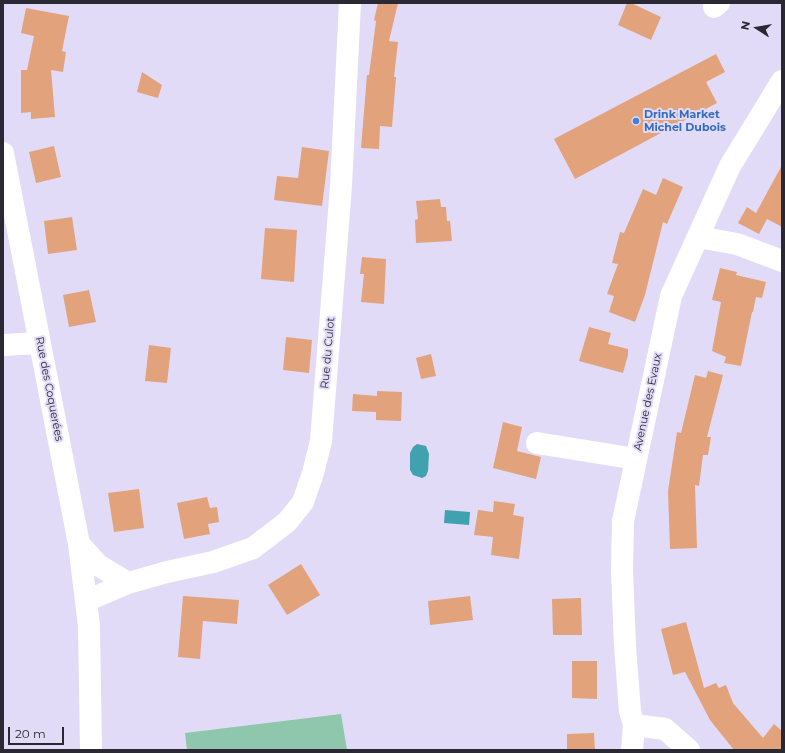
<!DOCTYPE html>
<html>
<head>
<meta charset="utf-8">
<style>
  body { margin:0 }
  #map { position:relative; width:785px; height:753px; overflow:hidden; background:#e1dbf7; font-family:Montserrat,sans-serif }
  canvas { display:block }
  .frame { position:absolute; inset:0; border:4px solid #2a2832; pointer-events:none }
  .north { position:absolute; left:737px; top:8px; width:40px; height:40px; -webkit-text-stroke:3px #e1dbf7; paint-order:stroke; rotate:282deg; font-size:11px; font-weight:700; line-height:16px; text-align:center; color:#2a2832 }
  .north::after { content:''; display:block; margin:auto; width:14px; height:18px; background:#2a2832; clip-path:polygon(50% 0,100% 100%,50% 72%,0 100%) }
  .scale { position:absolute; left:8px; top:727px; width:56px; height:18px; box-sizing:border-box; border:2px solid #2a2832; border-top:0; padding-left:5px; font-size:12px; line-height:14px; white-space:nowrap; color:#2a2832; -webkit-text-stroke:3px #e1dbf7; paint-order:stroke }
</style>
</head>
<body>
<div id="map">
<canvas width="785" height="753"></canvas>
<div class="frame"></div>
<div class="north">N</div>
<div class="scale">20 m</div>
</div>
<script>
const ctx = document.querySelector('canvas').getContext('2d');
ctx.lineJoin = 'round';
function fillPath(path, color) {
  ctx.fillStyle = color;
  ctx.fill(path, 'evenodd');
}
function poly(rows) {
  const path = new Path2D();
  for (const r of rows) {
    path.moveTo(r[0], r[1]);
    for (let i = 2; i < r.length; i += 2) path.lineTo(r[i], r[i + 1]);
  }
  return path;
}
function strokePath(path, color, width, dash) {
  ctx.strokeStyle = color;
  ctx.lineWidth = width;
  ctx.lineCap = dash ? 'butt' : 'round';
  ctx.setLineDash(dash || []);
  ctx.stroke(path);
}
function write(font, color, halo, rows, align = 'center') {
  ctx.font = font + ' Montserrat,sans-serif';
  ctx.lineWidth = 4;
  ctx.setLineDash([]);
  ctx.textBaseline = 'middle';
  ctx.strokeStyle = halo;
  ctx.fillStyle = color;
  for (const [text, x, y, turn = 0] of rows) {
    ctx.save();
    ctx.translate(x, y);
    ctx.rotate((+turn || 0) * Math.PI / 180);
    ctx.textAlign = isNaN(turn) ? turn : align;
    if (halo) ctx.strokeText(text, 0, 0);
    ctx.fillText(text, 0, 0);
    ctx.restore();
  }
}
fillPath(poly([
  [341,714,347,750,187,750,185,733]
]), '#8ec7ab');
fillPath(poly([
  [417,444,426,446,429,454,428,471,426,476,422,478,413,475,410,470,410,453,413,447],
  [445,510,470,512,469,525,444,523]
]), '#40a2af');
fillPath(poly([
  [378,3,398,3,389,41,398,42,394,77,396,77,392,127,380,126,379,149,361,148,367,75,369,75,376,21,374,20],
  [627,3,631,3,661,17,651,40,618,25],
  [26,8,69,16,62,51,66,52,63,72,51,70,55,117,31,119,31,112,21,113,21,70,27,70,34,36,21,33],
  [716,54,725,72,706,82,717,103,575,179,554,139],
  [142,72,162,85,158,98,137,92],
  [54,146,61,177,36,183,29,152],
  [302,147,329,151,322,206,274,200,277,176,298,178],
  [782,165,782,227,767,219,759,234,738,223,747,207,756,213],
  [663,178,683,187,667,224,663,222,645,295,635,322,609,312,614,296,607,294,618,264,612,263,620,232,624,233,643,189,656,195],
  [440,199,441,207,446,207,447,221,450,221,452,241,416,243,415,220,418,219,416,201],
  [72,217,77,250,48,254,44,221],
  [265,228,297,230,294,282,261,279],
  [362,257,386,259,384,304,361,302,364,274,360,274],
  [720,268,737,272,736,275,766,282,762,298,756,297,753,312,752,312,741,366,724,363,726,357,712,351,721,302,712,300],
  [89,290,96,322,69,327,63,295],
  [589,327,611,333,608,344,628,349,628,355,623,373,579,361],
  [286,337,312,340,309,373,283,370],
  [149,345,171,348,167,383,145,381],
  [431,354,436,376,421,379,416,358],
  [708,371,723,375,707,437,711,437,708,455,703,455,699,486,695,485,697,548,670,549,668,491,677,432,681,433,695,375,706,378],
  [377,391,402,392,401,421,376,420,376,412,352,411,353,394,377,396],
  [503,422,522,427,517,451,541,457,536,479,493,468],
  [139,489,144,528,114,532,108,493],
  [207,497,210,508,217,507,219,522,208,524,210,534,184,539,177,503],
  [494,501,515,504,513,515,524,517,519,559,491,555,493,537,474,535,478,510,493,512],
  [301,564,320,595,287,615,268,585],
  [183,596,239,600,237,624,203,621,200,659,178,657],
  [470,596,473,620,430,625,428,601],
  [581,598,582,635,553,635,552,599],
  [686,622,704,688,716,683,719,688,726,685,733,703,763,738,774,724,782,731,782,750,734,750,710,720,685,672,673,675,661,629],
  [572,661,597,661,597,699,572,698],
  [594,733,595,750,567,750,567,734]
]), '#e2a37c');
strokePath(poly([
  [714,7,719,3],
  [3,153,79,544,89,626,91,750],
  [698,237,737,244,782,261],
  [3,345,40,343],
  [537,443,636,459],
  [79,544,98,565,128,583],
  [86,601,128,583,167,572,213,562,253,548,287,522,303,502,313,473,321,441,341,186,350,3],
  [634,725,665,729,689,750],
  [632,750,634,725,630,711,625,646,622,570,623,521,671,296,730,166,782,81]
]), '#fff', 22);
for (const [x, y, r, color] of [
  [636,121,4,"#3f7fe0"]
]) {
  const dot = new Path2D();
  dot.arc(x, y, r, 0, 2 * Math.PI);
  ctx.fillStyle = color;
  ctx.fill(dot);
  strokePath(dot, '#e1dbf7', 1.5);
}
write('bold 11px', '#366cbe', '#e1dbf7', [
  ["Drink Market",644,115],
  ["Michel Dubois",644,128]
], 'left');
write('11px', '#2a2832', '#e1dbf7', [
  ["Rue du Culot",328,353,-85],
  ["Rue des Coquerées",49,389,79],
  ["Avenue des Evaux",648,402,-78]
]);
</script>
</body>
</html>
